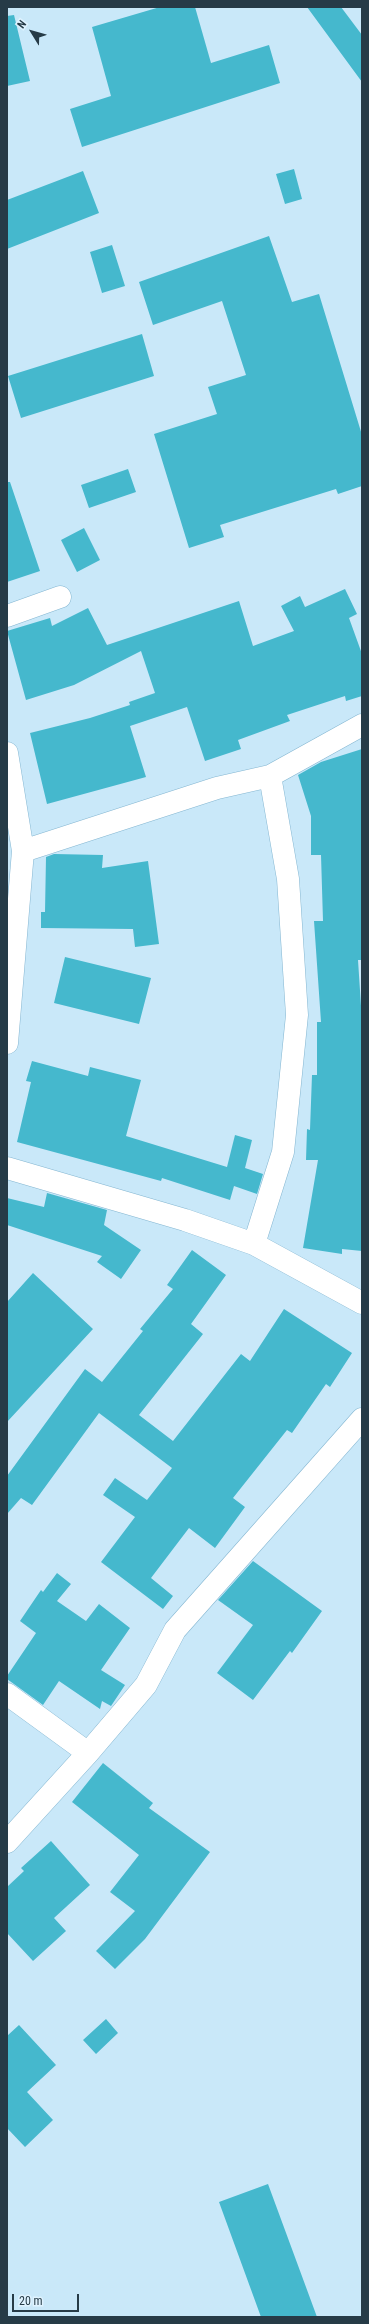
<!DOCTYPE html>
<html>
<head>
<meta charset="utf-8">
<style>
  body { margin:0 }
  #map { position:relative; width:369px; height:2324px; overflow:hidden; background:#c9e8f9; font-family:"Roboto Condensed",sans-serif }
  canvas { display:block }
  .frame { position:absolute; inset:0; border:8px solid #263b47; pointer-events:none }
  .north { position:absolute; left:12px; top:12px; width:40px; height:40px; -webkit-text-stroke:3px #dff3ff; paint-order:stroke; rotate:307deg; font-size:11px; font-weight:700; line-height:16px; text-align:center; color:#263b47 }
  .north::after { content:''; display:block; margin:auto; width:14px; height:18px; background:#263b47; clip-path:polygon(50% 0,100% 100%,50% 72%,0 100%) }
  .scale { position:absolute; left:12px; top:2294px; width:67px; height:18px; box-sizing:border-box; border:2px solid #263b47; border-top:0; padding-left:5px; font-size:12px; line-height:14px; white-space:nowrap; color:#263b47; -webkit-text-stroke:3px #dff3ff; paint-order:stroke }
</style>
</head>
<body>
<div id="map">
<canvas width="369" height="2324"></canvas>
<div class="frame"></div>
<div class="north">N</div>
<div class="scale">20 m</div>
</div>
<script>
const ctx = document.querySelector('canvas').getContext('2d');
ctx.lineJoin = 'round';
function fillPath(path, color) {
  ctx.fillStyle = color;
  ctx.fill(path, 'evenodd');
}
function poly(rows) {
  const path = new Path2D();
  for (const r of rows) {
    path.moveTo(r[0], r[1]);
    for (let i = 2; i < r.length; i += 2) path.lineTo(r[i], r[i + 1]);
  }
  return path;
}
function strokePath(path, color, width, dash) {
  ctx.strokeStyle = color;
  ctx.lineWidth = width;
  ctx.lineCap = dash ? 'butt' : 'round';
  ctx.setLineDash(dash || []);
  ctx.stroke(path);
}
fillPath(poly([
  [160,7,195,7,211,63,269,45,280,83,82,147,70,109,111,96,92,27],
  [307,7,341,7,362,35,362,82],
  [14,15,30,81,7,86,7,16],
  [294,169,302,199,285,204,276,174],
  [83,171,99,213,7,249,7,200],
  [269,236,292,302,319,294,362,435,362,486,338,494,336,489,220,525,224,537,189,548,154,434,217,414,208,387,246,375,222,301,153,325,139,282],
  [112,245,125,286,102,293,90,252],
  [142,334,154,376,21,418,8,376],
  [128,469,136,492,89,508,81,485],
  [7,482,10,482,40,571,7,582],
  [84,528,100,560,77,572,61,540],
  [345,589,357,614,349,618,362,654,362,696,346,701,345,696,287,715,290,721,238,740,241,749,205,761,187,707,130,726,146,777,47,804,30,733,90,718,130,705,129,702,155,693,141,651,74,685,26,700,7,631,50,618,52,626,88,608,107,645,239,601,253,646,294,631,281,606,300,596,305,607],
  [362,749,362,960,358,960,362,1021,362,1251,342,1249,342,1254,303,1248,318,1160,306,1160,307,1129,310,1130,312,1075,317,1075,317,1022,321,1022,314,921,323,921,321,855,311,855,311,816,298,775,321,762],
  [54,854,103,855,102,868,148,861,159,944,135,947,133,929,41,928,41,912,45,912,46,857],
  [65,957,151,978,139,1024,54,1003],
  [32,1061,88,1076,90,1067,141,1080,126,1136,227,1167,235,1135,252,1140,245,1168,263,1174,257,1194,234,1186,230,1200,162,1178,161,1181,17,1142,31,1082,26,1081],
  [47,1193,107,1210,104,1225,141,1250,121,1279,97,1262,102,1256,7,1225,7,1198,44,1207],
  [192,1250,226,1275,191,1324,203,1334,139,1415,173,1441,241,1354,250,1361,284,1309,352,1353,330,1387,326,1384,292,1433,287,1430,233,1498,245,1507,215,1548,189,1528,151,1578,173,1596,163,1609,101,1562,135,1517,103,1495,115,1478,147,1500,172,1468,99,1413,32,1505,21,1498,7,1514,7,1476,85,1369,102,1382,143,1331,140,1329,173,1289,167,1285],
  [33,1273,93,1329,7,1422,7,1302],
  [253,1561,322,1611,292,1653,290,1651,253,1700,217,1673,253,1625,218,1600],
  [57,1573,71,1584,57,1601,86,1621,99,1604,130,1628,101,1670,125,1685,111,1706,102,1701,100,1709,59,1681,43,1705,7,1679,7,1676,36,1633,20,1621,41,1590,43,1592],
  [103,1763,153,1803,149,1808,210,1852,145,1939,115,1969,96,1951,135,1911,110,1892,139,1855,72,1802],
  [51,1841,90,1885,54,1918,66,1931,33,1961,7,1933,7,1887,24,1871,21,1868],
  [106,2019,118,2033,96,2054,83,2040],
  [19,2025,56,2065,27,2092,53,2120,25,2147,7,2128,7,2036],
  [268,2184,317,2317,261,2317,219,2202]
]), '#45b8cd');
const street = poly([
  [7,616,60,597],
  [7,753,23,851,7,1043],
  [23,851,217,788,270,776,362,725],
  [7,1168,185,1220,254,1244,362,1303],
  [254,1244,283,1152,297,1015,288,879,270,776],
  [7,1694,88,1753],
  [7,1842,88,1753,146,1685,175,1630,362,1419]
]);
strokePath(street, '#84b6d1', 23);
strokePath(street, '#fff', 22);
</script>
</body>
</html>
